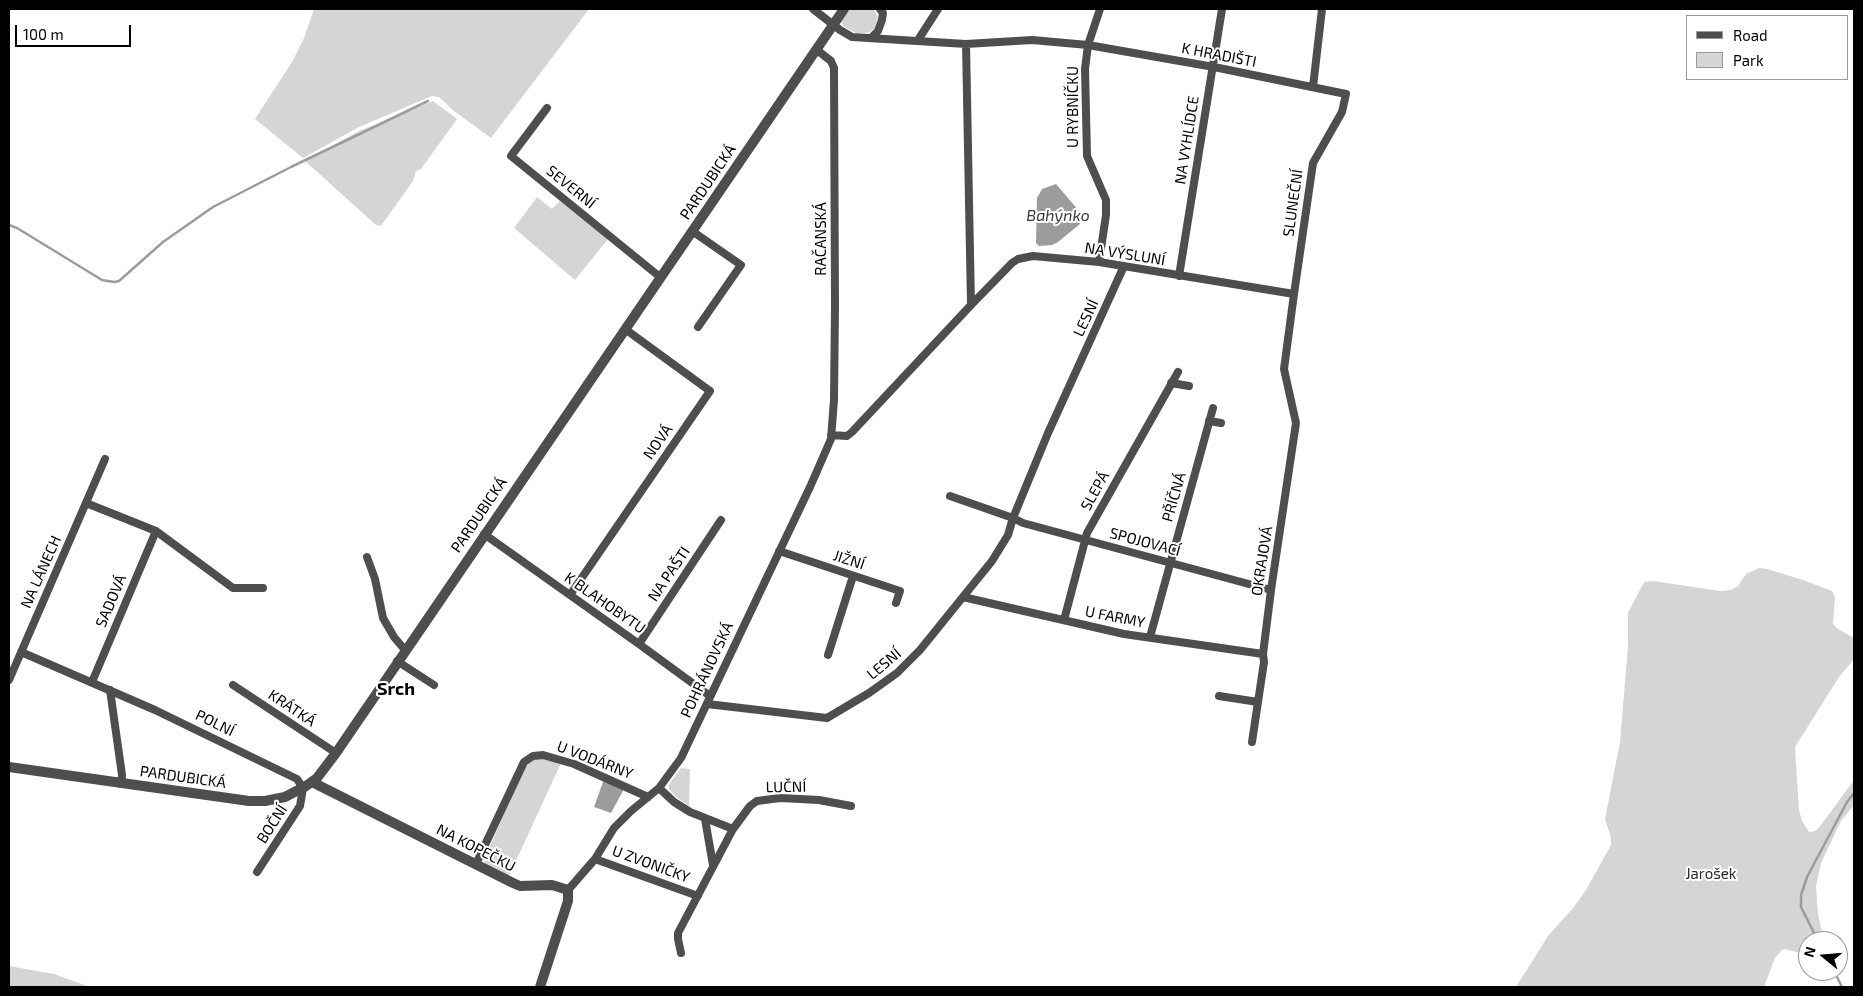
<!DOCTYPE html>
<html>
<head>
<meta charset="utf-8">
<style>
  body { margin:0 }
  #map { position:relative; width:1863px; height:996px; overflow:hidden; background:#fff; font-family:"Exo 2",sans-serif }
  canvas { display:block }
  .frame { position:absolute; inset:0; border:10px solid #000; pointer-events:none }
  .legend { position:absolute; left:1686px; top:15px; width:162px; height:65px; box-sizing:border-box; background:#fff; border:1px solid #999; margin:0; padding:6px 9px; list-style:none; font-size:15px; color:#000 }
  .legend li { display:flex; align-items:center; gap:10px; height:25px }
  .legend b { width:25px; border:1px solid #999 }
  .north { position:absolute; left:1798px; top:931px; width:50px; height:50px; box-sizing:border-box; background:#fff; border:1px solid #999; border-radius:50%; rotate:287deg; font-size:14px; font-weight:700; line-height:20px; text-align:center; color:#000 }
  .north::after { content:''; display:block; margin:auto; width:18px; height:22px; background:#000; clip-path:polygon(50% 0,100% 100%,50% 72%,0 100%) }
  .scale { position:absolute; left:15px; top:25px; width:116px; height:22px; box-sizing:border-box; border:2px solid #000; border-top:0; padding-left:6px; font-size:15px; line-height:18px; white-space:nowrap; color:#000; -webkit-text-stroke:4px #fff; paint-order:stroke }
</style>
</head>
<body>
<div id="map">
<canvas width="1863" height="996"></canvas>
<div class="frame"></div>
<ul class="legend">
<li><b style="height:6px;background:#4e4e4e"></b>Road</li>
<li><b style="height:14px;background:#d5d5d5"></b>Park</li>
</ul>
<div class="north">N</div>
<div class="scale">100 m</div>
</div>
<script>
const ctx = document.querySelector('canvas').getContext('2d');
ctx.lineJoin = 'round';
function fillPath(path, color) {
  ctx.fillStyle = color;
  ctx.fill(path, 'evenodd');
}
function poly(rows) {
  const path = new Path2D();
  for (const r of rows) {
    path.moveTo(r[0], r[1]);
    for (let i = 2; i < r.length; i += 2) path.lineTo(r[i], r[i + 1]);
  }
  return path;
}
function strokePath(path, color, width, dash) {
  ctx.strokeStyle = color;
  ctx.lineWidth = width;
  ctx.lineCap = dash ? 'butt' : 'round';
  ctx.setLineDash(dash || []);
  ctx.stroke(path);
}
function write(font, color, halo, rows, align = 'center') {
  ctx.font = font + ' "Exo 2",sans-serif';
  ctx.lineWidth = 4;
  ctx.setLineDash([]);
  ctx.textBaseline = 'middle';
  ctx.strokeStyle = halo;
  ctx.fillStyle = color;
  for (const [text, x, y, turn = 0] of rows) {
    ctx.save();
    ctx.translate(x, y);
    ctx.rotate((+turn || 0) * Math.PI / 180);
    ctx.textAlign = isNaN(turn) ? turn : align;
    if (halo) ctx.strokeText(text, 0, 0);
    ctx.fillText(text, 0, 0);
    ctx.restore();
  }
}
fillPath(poly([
  [314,9,589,9,491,138,454,111,439,97,432,96,359,127,303,158,255,119,292,62,304,38],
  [850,9,874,9,878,17,875,28,870,32,864,33,856,33,843,26,841,21],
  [433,101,457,119,421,169,416,171,413,181,381,226,376,225,305,161,361,130,399,116],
  [537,197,552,209,560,201,608,239,575,280,514,228],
  [1759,568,1767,569,1803,580,1832,591,1835,597,1833,624,1838,629,1854,638,1854,659,1839,677,1795,747,1799,810,1802,821,1809,832,1815,831,1821,825,1854,780,1854,805,1841,821,1821,863,1816,886,1818,914,1824,941,1808,941,1808,955,1785,949,1782,950,1775,958,1764,987,1516,987,1548,936,1573,908,1586,890,1611,845,1611,838,1605,819,1620,742,1628,646,1628,613,1644,582,1653,581,1720,591,1731,590,1738,586,1746,574],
  [541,758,561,763,509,876,485,864,485,857,525,767,533,760],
  [681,768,690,769,689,806,676,797,669,789,669,784],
  [9,966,54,974,90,987,9,987]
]), '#d5d5d5');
fillPath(poly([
  [1056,184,1079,211,1080,224,1058,242,1052,245,1039,246,1036,243,1037,198,1042,189],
  [604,779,624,789,611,813,594,807]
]), '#9c9c9c');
strokePath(poly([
  [9,225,17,228,102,280,114,282,119,281,163,242,213,207,291,167,428,101],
  [1818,941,1801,907,1801,895,1807,877,1847,802,1854,793],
  [1834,971,1842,987]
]), '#9c9c9c', 2.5);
strokePath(poly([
  [813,9,840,30,852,37,966,44,971,305,852,432,847,436,831,435],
  [871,38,878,31,882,20,883,13,880,9],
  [918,40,938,9],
  [966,44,1032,40,1088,45,1214,67,1346,94,1342,112,1313,163,1294,294,1284,369,1296,423,1271,590,1263,654,1264,662,1252,742],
  [1313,87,1322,9],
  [547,108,511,156,660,277],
  [692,231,741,265,698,327],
  [1099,262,1106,215,1106,200,1087,156,1085,69,1088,45,1100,9],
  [1179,276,1222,9],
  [971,305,1012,263,1018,259,1033,256,1099,262,1294,294],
  [1171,383,1189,386],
  [1209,421,1221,423],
  [950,496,1013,518,1048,433,1124,266],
  [86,503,156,531,233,588,263,588],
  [484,534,639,644,710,696],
  [779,551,900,591,896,603],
  [367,557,375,579,383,618,394,637,405,650],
  [570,595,710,391,625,329],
  [963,597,1124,634,1263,654],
  [1064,620,1087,533,1178,372],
  [1150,637,1213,408],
  [639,644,721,520],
  [21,652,155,710,297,779,303,788,300,806,257,872],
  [828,655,853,576],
  [397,661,434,685],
  [9,680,105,459],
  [92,682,156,531],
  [233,685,336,753],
  [110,690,122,775,121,784],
  [1219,696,1258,702],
  [707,704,827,718,869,693,897,673,920,650,992,561,1008,535,1013,518,1023,523,1271,590],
  [659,788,674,802,690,812,733,829],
  [705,819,713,865],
  [595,859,698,896],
  [476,864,524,762,533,756,543,755,574,764,648,797],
  [568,890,595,859,614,828,631,811,659,788,681,758,810,487,831,439,834,400,835,306,834,68,831,61,817,50],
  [681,953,678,939,678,933,733,829,750,806,757,801,780,798,819,800,851,806]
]), '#4e4e4e', 8);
strokePath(poly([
  [9,767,249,801,265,801,285,797,306,786,317,778,336,753,844,9],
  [312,782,513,883,520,886,552,885,568,890,568,901,540,987]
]), '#4e4e4e', 10);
write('15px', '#000', '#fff', [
  ["K HRADIŠTI",1219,55,11],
  ["U RYBNÍČKU",1073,107,-90],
  ["NA VYHLÍDCE",1187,140,-81],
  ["PARDUBICKÁ",708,182,-56],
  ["SEVERNÍ",571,187,39],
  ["SLUNEČNÍ",1293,203,-82],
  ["RAČANSKÁ",821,239,-90],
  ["NA VÝSLUNÍ",1125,254,9],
  ["LESNÍ",1086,318,-65],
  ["NOVÁ",658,442,-55],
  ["SLEPÁ",1095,491,-61],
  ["PŘÍČNÁ",1174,497,-74],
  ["PARDUBICKÁ",479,515,-56],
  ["SPOJOVACÍ",1145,542,15],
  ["JIŽNÍ",849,560,18],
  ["OKRAJOVÁ",1262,561,-81],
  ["NA LÁNECH",41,572,-66],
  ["NA PAŠTI",669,574,-56],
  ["SADOVÁ",111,601,-67],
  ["K BLAHOBYTU",605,603,35],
  ["U FARMY",1115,617,11],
  ["LESNÍ",884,664,-40],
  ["POHRÁNOVSKÁ",707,670,-65],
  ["KRÁTKÁ",292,708,34],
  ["POLNÍ",215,723,26],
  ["U VODÁRNY",595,760,21],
  ["PARDUBICKÁ",183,777,8],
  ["LUČNÍ",786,787,-1],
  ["BOČNÍ",272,824,-57],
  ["NA KOPEČKU",476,848,27],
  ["U ZVONIČKY",651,864,20]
]);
write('15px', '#2c2c2c', '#fff', [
  ["Jarošek",1711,874]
]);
write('italic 16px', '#3d3d3d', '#fff', [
  ["Bahýnko",1058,216]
]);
write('bold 18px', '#000', '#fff', [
  ["Srch",396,689]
]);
</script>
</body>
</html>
